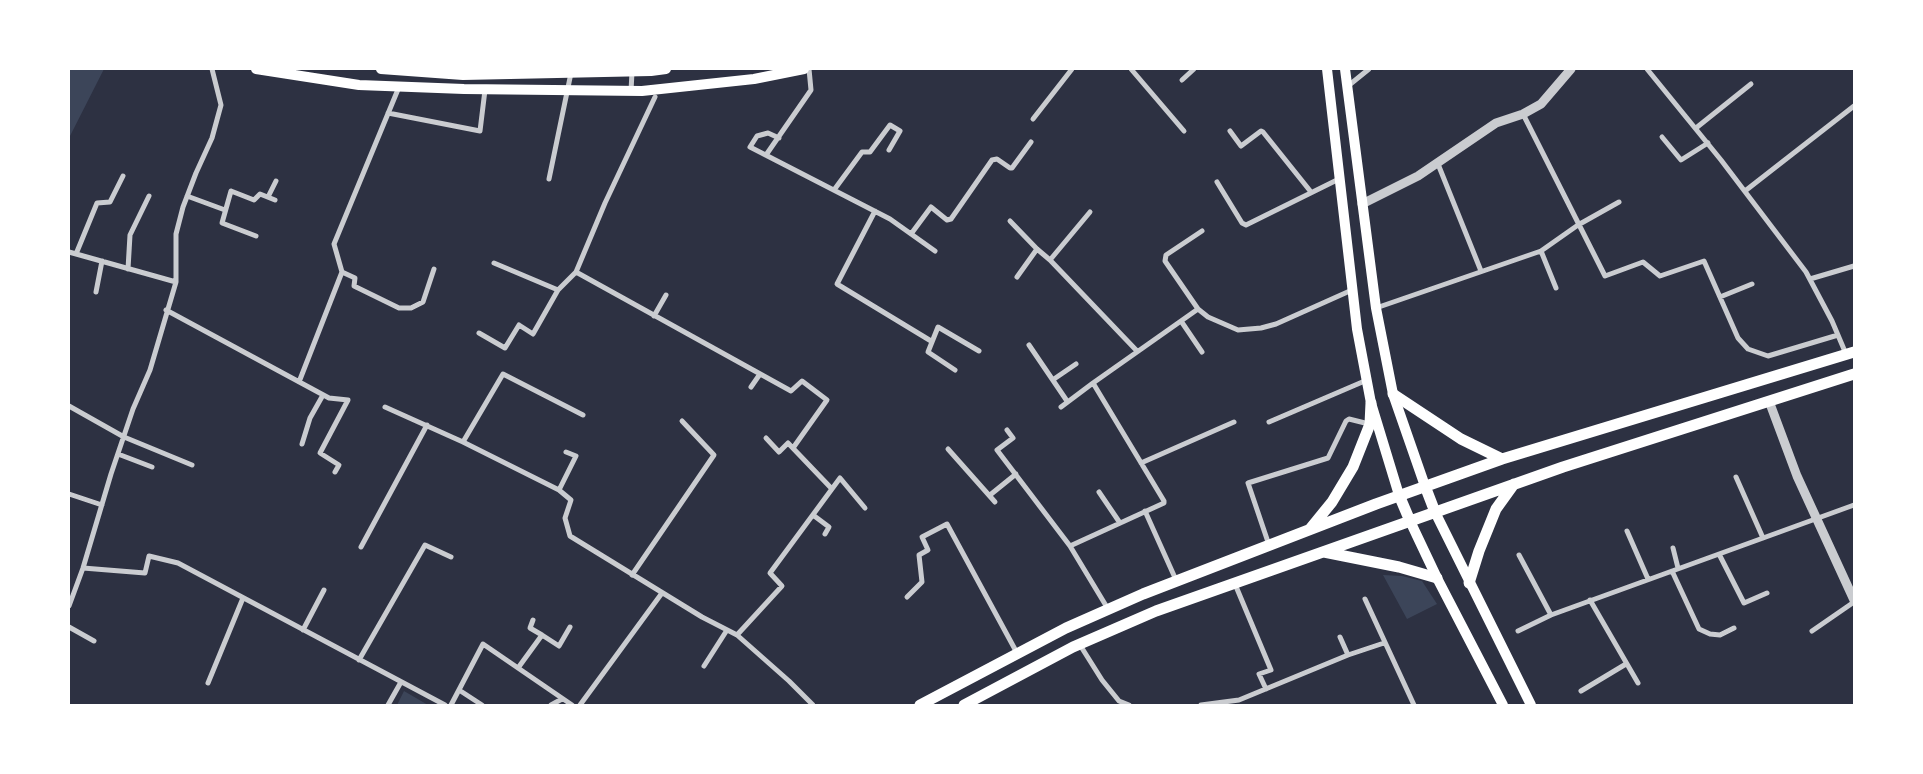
<!DOCTYPE html>
<html>
<head>
<meta charset="utf-8">
<style>
  body { margin:0 }
  #map { position:relative; width:1923px; height:774px; overflow:hidden; background:#2d3142; font-family:Raleway,sans-serif }
  canvas { display:block }
  .frame { position:absolute; inset:0; border:70px solid #fff; pointer-events:none }
</style>
</head>
<body>
<div id="map">
<canvas width="1923" height="774"></canvas>
<div class="frame"></div>
</div>
<script>
const ctx = document.querySelector('canvas').getContext('2d');
ctx.lineJoin = 'round';
function fillPath(path, color) {
  ctx.fillStyle = color;
  ctx.fill(path, 'evenodd');
}
function poly(rows) {
  const path = new Path2D();
  for (const r of rows) {
    path.moveTo(r[0], r[1]);
    for (let i = 2; i < r.length; i += 2) path.lineTo(r[i], r[i + 1]);
  }
  return path;
}
function strokePath(path, color, width, dash) {
  ctx.strokeStyle = color;
  ctx.lineWidth = width;
  ctx.lineCap = dash ? 'butt' : 'round';
  ctx.setLineDash(dash || []);
  ctx.stroke(path);
}
fillPath(poly([
  [69,69,104,69,69,138],
  [1383,575,1402,576,1422,581,1437,604,1407,619],
  [404,691,428,705,397,705]
]), '#3c4559');
strokePath(poly([
  [1131,69,1184,131],
  [1647,69,1721,160,1806,272,1832,321,1846,354],
  [1182,80,1194,69],
  [1348,86,1369,69],
  [631,91,632,72],
  [388,113,480,131,485,90],
  [1523,114,1605,276,1643,262,1660,276,1704,261,1738,338,1748,349,1768,356,1838,335],
  [1033,119,1072,69],
  [1696,128,1751,84],
  [1230,131,1241,146,1261,131,1263,132,1311,192],
  [1662,137,1681,160,1708,143],
  [779,138,768,133,757,136,750,147,890,219,935,251],
  [766,155,811,90,809,69],
  [1438,164,1481,271],
  [549,179,571,73],
  [1217,182,1242,223,1246,225,1339,179],
  [834,190,862,152,870,152,890,125,900,131,889,150],
  [1745,191,1854,106],
  [187,196,225,210],
  [268,197,276,181],
  [875,211,837,284,931,341],
  [1010,221,1037,249,1050,260,1137,351],
  [911,234,931,207,947,220,951,219,992,160,997,159,1010,168,1012,168,1031,142],
  [256,236,222,223,231,191,254,200,260,194,275,200],
  [1541,251,1556,288],
  [69,252,176,282],
  [76,254,97,203,110,202,123,176],
  [1050,260,1090,212],
  [494,263,558,290],
  [128,269,130,235,149,196],
  [342,272,355,278,354,286,399,308,411,308,423,302,434,269],
  [576,272,791,391,802,381,827,400,793,448],
  [1017,277,1037,249],
  [1810,279,1854,266],
  [96,292,102,261],
  [1720,297,1752,284],
  [1376,308,1541,251,1578,225,1619,202],
  [1198,309,1165,261,1166,255,1202,231],
  [166,310,329,398,348,400,320,453,339,465,335,472],
  [654,316,666,295],
  [1181,321,1202,352],
  [479,333,505,348,519,325,533,334,558,290,576,272,605,203,655,97],
  [1029,345,1067,401],
  [955,370,928,352,938,327,979,351],
  [1054,379,1076,364],
  [299,382,342,272,334,244,399,87],
  [751,387,760,374],
  [69,406,124,437,192,465],
  [385,407,463,442,559,490,571,500,565,518,570,536,702,617,737,635,789,681,813,705],
  [1061,407,1093,383],
  [1269,422,1367,380],
  [1007,430,1013,438,997,450,1070,546,1108,609],
  [766,438,779,452,788,443,832,489],
  [463,442,503,374,583,415],
  [302,444,310,418,323,395],
  [948,449,995,502],
  [118,454,152,467],
  [1141,463,1234,422],
  [1736,477,1763,538],
  [559,490,576,456,566,452],
  [1099,492,1120,523],
  [69,494,102,505],
  [990,495,1016,474],
  [1145,511,1176,580],
  [813,515,829,527,825,534],
  [1627,531,1648,579],
  [1269,545,1248,483,1328,458,1346,421,1349,419,1369,424],
  [1070,546,1164,503,1164,501,1093,383,1198,309,1208,317,1238,330,1261,328,1276,324,1352,290],
  [361,547,427,425],
  [1673,548,1678,568],
  [1719,554,1744,603,1767,593],
  [1519,555,1551,615],
  [83,568,145,573,149,556,178,563,445,705],
  [1672,571,1699,629,1710,634,1720,635,1734,628],
  [632,575,714,455,682,421],
  [1235,584,1271,670,1259,674,1266,689],
  [907,597,922,582,919,555,928,550,922,537,947,524,1017,653],
  [1365,599,1414,705],
  [1590,600,1638,683],
  [69,606,83,568,111,474,133,409,150,370,176,282,176,234,183,207,196,173,212,138,221,105,212,69],
  [69,627,94,641],
  [303,630,324,590],
  [1518,631,1551,615,1854,505],
  [1812,631,1854,602],
  [542,635,559,646,570,627],
  [737,635,782,586,770,573,840,478,865,508],
  [1340,637,1348,655],
  [1080,645,1102,680,1119,701,1129,705],
  [359,660,425,545,451,557],
  [704,666,727,630],
  [518,668,542,635,530,628,533,620],
  [208,683,243,598],
  [459,690,482,705],
  [1581,691,1626,664],
  [388,705,401,682],
  [451,705,483,644,572,705],
  [551,705,562,699],
  [580,705,662,593],
  [1201,705,1239,700,1348,655,1384,643]
]), '#caccd0', 5);
strokePath(poly([
  [1362,204,1418,176,1496,123,1523,114,1541,104,1571,69],
  [1769,401,1797,476,1854,600]
]), '#caccd0', 9);
strokePath(poly([
  [256,69,359,85,464,89,642,91,754,79,804,69],
  [381,69,463,75,651,71,666,69],
  [1327,69,1357,329,1371,403,1399,495],
  [1345,69,1376,308,1393,394,1425,486],
  [1435,512,1531,705],
  [1410,521,1437,578,1503,705]
]), '#fff', 10);
strokePath(poly([
  [1393,394,1461,439,1502,459],
  [1425,486,1435,512],
  [1399,495,1410,521],
  [1310,529,1332,502,1353,467,1370,424,1371,403],
  [1324,552,1399,567,1437,578],
  [1469,583,1479,551,1496,509,1514,484],
  [920,705,1066,628,1143,594,1376,504,1502,459,1854,352],
  [964,705,1073,647,1156,611,1563,467,1854,374]
]), '#fff', 11);
</script>
</body>
</html>
